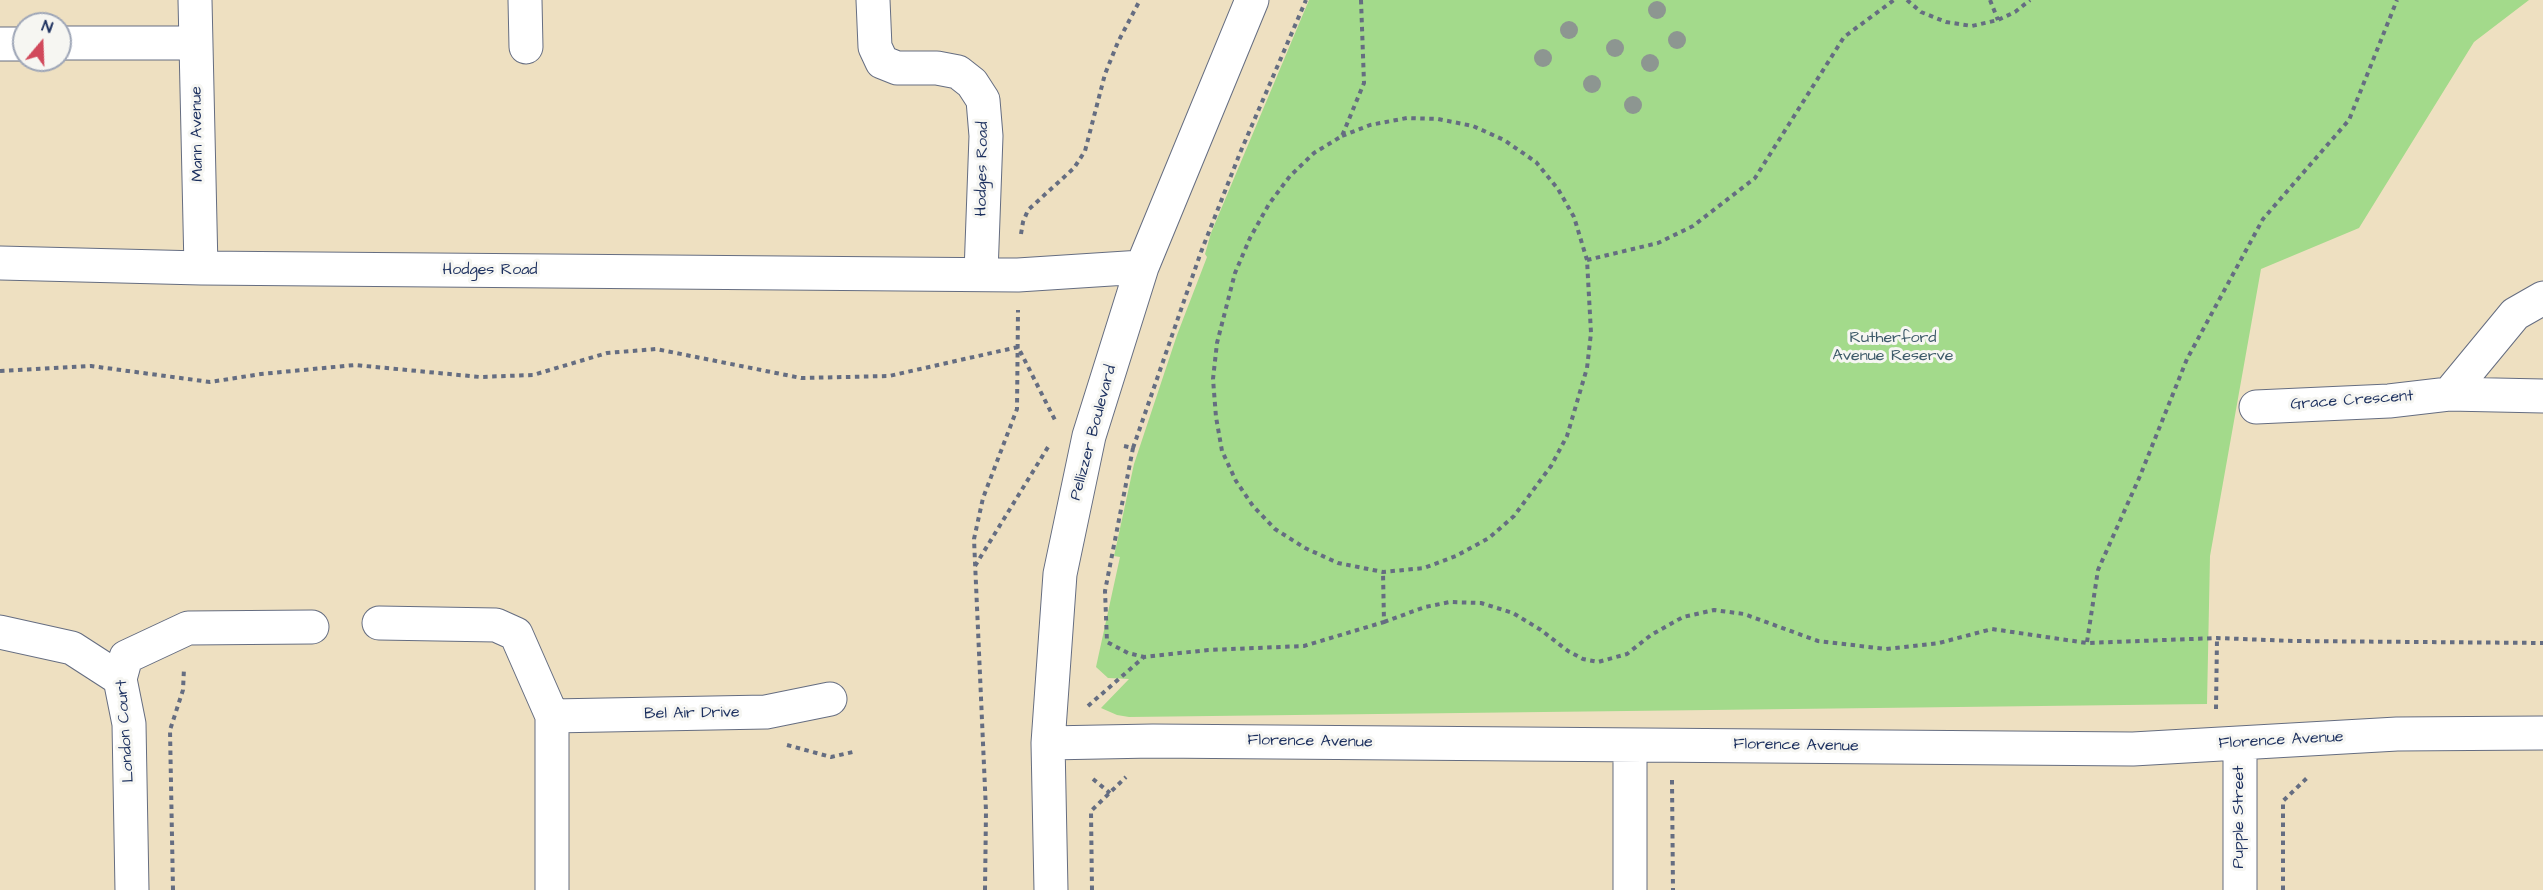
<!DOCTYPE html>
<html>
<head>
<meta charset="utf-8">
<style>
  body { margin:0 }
  #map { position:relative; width:2543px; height:890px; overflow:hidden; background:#eee0c1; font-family:"Architects Daughter",sans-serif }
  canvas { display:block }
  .north { position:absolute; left:12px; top:12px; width:60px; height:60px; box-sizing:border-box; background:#f6f6f2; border:2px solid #9ea6b7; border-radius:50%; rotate:19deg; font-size:16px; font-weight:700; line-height:24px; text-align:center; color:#1b2f5e }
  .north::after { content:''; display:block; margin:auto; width:21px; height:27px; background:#d1495b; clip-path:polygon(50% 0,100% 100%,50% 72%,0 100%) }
</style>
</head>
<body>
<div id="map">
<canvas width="2543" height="890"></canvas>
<div class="north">N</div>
</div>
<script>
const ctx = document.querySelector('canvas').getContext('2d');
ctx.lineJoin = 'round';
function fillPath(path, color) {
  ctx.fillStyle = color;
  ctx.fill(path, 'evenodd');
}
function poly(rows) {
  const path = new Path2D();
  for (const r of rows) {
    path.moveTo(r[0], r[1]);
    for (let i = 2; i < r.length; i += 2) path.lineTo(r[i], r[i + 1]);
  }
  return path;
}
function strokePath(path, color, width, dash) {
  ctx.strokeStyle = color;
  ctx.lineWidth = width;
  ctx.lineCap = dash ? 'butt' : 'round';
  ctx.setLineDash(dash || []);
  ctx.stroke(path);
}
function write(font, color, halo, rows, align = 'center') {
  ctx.font = font + ' "Architects Daughter",sans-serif';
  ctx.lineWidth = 6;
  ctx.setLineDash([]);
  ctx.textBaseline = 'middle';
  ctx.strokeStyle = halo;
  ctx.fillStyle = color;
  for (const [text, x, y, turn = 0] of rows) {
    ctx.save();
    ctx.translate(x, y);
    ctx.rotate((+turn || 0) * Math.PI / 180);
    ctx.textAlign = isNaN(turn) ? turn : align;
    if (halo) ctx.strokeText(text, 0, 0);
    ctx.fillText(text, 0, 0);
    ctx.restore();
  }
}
fillPath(poly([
  [1309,0,2529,0,2474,42,2359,228,2261,269,2210,556,2207,704,1129,717,1117,715,1101,708,1129,679,1108,678,1096,667,1120,557,1114,556,1134,464,1177,335,1207,257,1205,254,1211,233]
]), '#a3da8b');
const minor = poly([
  [195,0,201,268],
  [525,0,526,47],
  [873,0,875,47,882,62,897,68,937,68,958,72,972,83,983,100,986,136,981,273],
  [60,43,195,43],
  [0,44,24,44],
  [0,263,201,268,1018,275,1142,267],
  [2449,394,2515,314,2543,298],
  [2256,407,2389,401,2449,394,2543,396],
  [379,623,496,625,516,634,552,716],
  [0,632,72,648,120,679],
  [1048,743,1153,741,2133,749,2397,734,2543,733],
  [2240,743,2240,890],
  [1630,745,1630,890],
  [132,890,129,724,120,679,126,657,188,628,312,627],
  [552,890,552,716,766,712,830,699],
  [1051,890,1048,743,1060,574,1089,436,1142,267,1252,0]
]);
strokePath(minor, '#656d81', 35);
strokePath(poly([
  [1907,0,1921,12,1946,22,1972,26,1998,20,2015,12,2030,0],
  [1990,0,1998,20],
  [1342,136,1370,125,1407,118,1438,119,1473,126,1504,140,1536,162,1558,189,1574,217,1587,260,1591,333,1587,368,1567,436,1551,466,1514,516,1489,538,1456,556,1424,568,1383,572,1338,563,1305,548,1275,529,1253,506,1236,481,1222,451,1216,417,1213,379,1217,343,1235,273,1250,238,1269,204,1290,176,1314,153,1342,136,1364,83,1361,0],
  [1021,234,1023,222,1028,210,1074,168,1085,151,1105,74,1118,42,1140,0],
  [1587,260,1658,243,1693,226,1755,178,1844,37,1894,0],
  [0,371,91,366,210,382,261,374,355,365,480,377,533,375,607,353,656,349,801,378,889,376,1018,347,1056,422],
  [1124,446,1133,448,1105,591,1107,642,1128,653,1144,657],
  [1133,448,1201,252,1240,153,1306,0],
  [975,566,1048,447],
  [1384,622,1425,607,1450,602,1481,603,1513,613,1541,630,1568,651,1583,659,1598,662,1627,654,1651,635,1683,617,1714,610,1744,614,1818,641,1886,649,1939,643,1992,629,2087,643,2217,638,2293,641,2543,643],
  [2087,642,2098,570,2140,476,2187,359,2263,219,2349,120,2397,0],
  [1088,706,1144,657,1208,650,1304,646,1384,622,1383,572],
  [2216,709,2217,638],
  [787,745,831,757,853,752],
  [1093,779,1110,793],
  [1672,780,1673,890],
  [173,890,170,730,183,690,184,668],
  [985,890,986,811,974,539,983,498,1017,409,1018,310],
  [1092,890,1091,811,1126,777],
  [2283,890,2283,801,2309,776]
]), '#656d81', 4, [4.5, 4.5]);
strokePath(minor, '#fff', 33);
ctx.fillStyle = '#8d9691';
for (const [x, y] of [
  [1657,10],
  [1569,30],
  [1677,40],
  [1615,48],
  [1543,58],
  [1650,63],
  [1592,84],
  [1633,105]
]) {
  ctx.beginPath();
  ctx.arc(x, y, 9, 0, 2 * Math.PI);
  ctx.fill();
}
write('16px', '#1b2f5e', '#f6f6f2', [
  ["Mann Avenue",198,134,-91],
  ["Hodges Road",983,169,-89],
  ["Hodges Road",490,271],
  ["Grace Crescent",2352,401,-4],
  ["Pellizzer Boulevard",1094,433,-75],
  ["Bel Air Drive",692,714,-1],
  ["London Court",126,731,-94],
  ["Florence Avenue",2281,741,-3],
  ["Florence Avenue",1310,742,1],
  ["Florence Avenue",1796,746,1],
  ["Pupple Street",2240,817,-90]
]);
write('16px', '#3d5a69', '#f6f6f2', [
  ["Rutherford",1893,339],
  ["Avenue Reserve",1893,357]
]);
</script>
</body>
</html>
